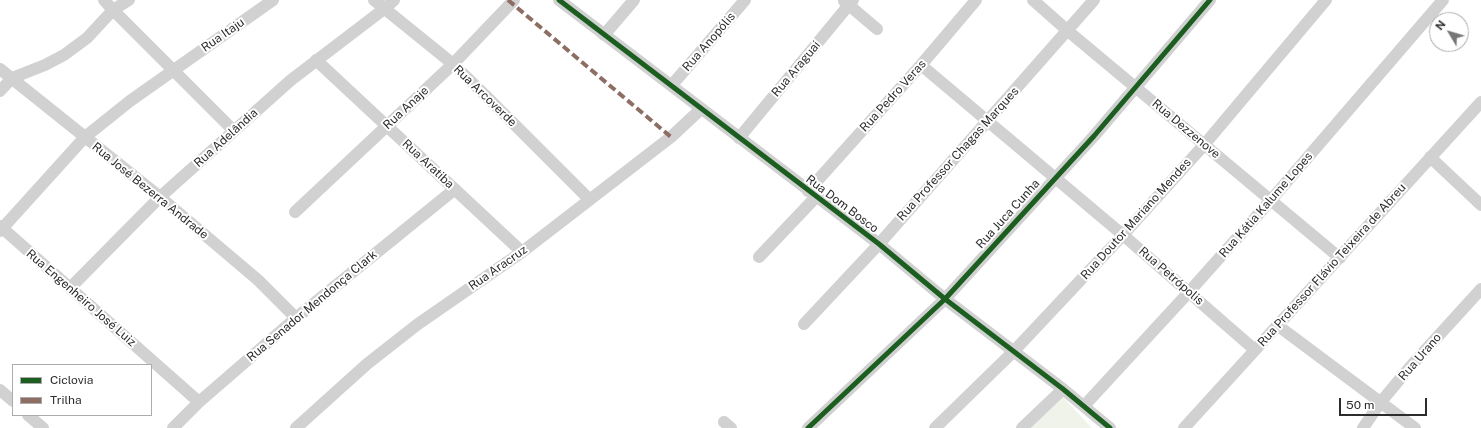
<!DOCTYPE html>
<html>
<head>
<meta charset="utf-8">
<style>
  body { margin:0 }
  #map { position:relative; width:1481px; height:428px; overflow:hidden; background:#fff; font-family:"Public Sans",sans-serif }
  canvas { display:block }
  .legend { position:absolute; left:12px; top:364px; width:140px; height:52px; box-sizing:border-box; background:#fff; border:1px solid #ababab; margin:0; padding:5px 7px; list-style:none; font-size:12px; color:#2c2c2c }
  .legend li { display:flex; align-items:center; gap:8px; height:20px }
  .legend b { width:20px; border:1px solid #ababab }
  .north { position:absolute; left:1429px; top:12px; width:40px; height:40px; box-sizing:border-box; background:#fff; border:1px solid #ababab; border-radius:50%; rotate:308deg; font-size:11px; font-weight:700; line-height:16px; text-align:center; color:#2c2c2c }
  .north::after { content:''; display:block; margin:auto; width:14px; height:18px; background:#767676; clip-path:polygon(50% 0,100% 100%,50% 72%,0 100%) }
  .scale { position:absolute; left:1339px; top:398px; width:88px; height:18px; box-sizing:border-box; border:2px solid #2c2c2c; border-top:0; padding-left:5px; font-size:12px; line-height:14px; white-space:nowrap; color:#2c2c2c; -webkit-text-stroke:3px #fff; paint-order:stroke }
</style>
</head>
<body>
<div id="map">
<canvas width="1481" height="428"></canvas>
<ul class="legend">
<li><b style="height:5px;background:#1b5e20"></b>Ciclovia</li>
<li><b style="height:5px;background:#8d6e63"></b>Trilha</li>
</ul>
<div class="north">N</div>
<div class="scale">50 m</div>
</div>
<script>
const ctx = document.querySelector('canvas').getContext('2d');
ctx.lineJoin = 'round';
function fillPath(path, color) {
  ctx.fillStyle = color;
  ctx.fill(path, 'evenodd');
}
function poly(rows) {
  const path = new Path2D();
  for (const r of rows) {
    path.moveTo(r[0], r[1]);
    for (let i = 2; i < r.length; i += 2) path.lineTo(r[i], r[i + 1]);
  }
  return path;
}
function strokePath(path, color, width, dash) {
  ctx.strokeStyle = color;
  ctx.lineWidth = width;
  ctx.lineCap = dash ? 'butt' : 'round';
  ctx.setLineDash(dash || []);
  ctx.stroke(path);
}
function write(font, color, halo, rows, align = 'center') {
  ctx.font = font + ' "Public Sans",sans-serif';
  ctx.lineWidth = 4;
  ctx.setLineDash([]);
  ctx.textBaseline = 'middle';
  ctx.strokeStyle = halo;
  ctx.fillStyle = color;
  for (const [text, x, y, turn = 0] of rows) {
    ctx.save();
    ctx.translate(x, y);
    ctx.rotate((+turn || 0) * Math.PI / 180);
    ctx.textAlign = isNaN(turn) ? turn : align;
    if (halo) ctx.strokeText(text, 0, 0);
    ctx.fillText(text, 0, 0);
    ctx.restore();
  }
}
fillPath(poly([
  [1062,396,1092,428,1029,428]
]), '#f0f3ea');
strokePath(poly([
  [104,0,113,10,234,131],
  [374,0,453,64,486,96,589,199],
  [559,0,879,244,945,299,1063,389,1110,428],
  [1033,0,1068,31,1340,258],
  [844,1,877,29],
  [604,35,634,0],
  [316,60,522,252],
  [921,65,1123,235,1255,350],
  [0,69,160,197,258,280,296,318],
  [672,85,745,0],
  [0,91,12,78,45,65,64,55,87,38,113,10,129,0],
  [739,138,853,0],
  [1430,157,1481,205],
  [808,191,921,65,976,0],
  [295,212,453,64,514,0],
  [0,226,199,402],
  [0,231,85,137,130,101,273,0],
  [759,257,816,197],
  [70,288,160,197,291,80,384,9,394,0],
  [804,324,879,244,1094,0],
  [1277,325,1415,428],
  [0,390,13,401],
  [1084,406,1189,292,1271,200,1443,0],
  [28,415,43,428],
  [724,422,731,428],
  [173,428,199,402,296,318,455,189],
  [296,428,367,364,418,324,522,252,671,137,701,109],
  [808,428,945,299,1094,136,1210,0],
  [935,428,1013,352,1123,235,1204,145,1326,0],
  [1022,428,1063,389],
  [1184,428,1481,102],
  [1363,428,1380,403,1410,367,1481,289]
]), '#d1d1d1', 12);
strokePath(poly([
  [508,0,671,137]
]), '#8d6e63', 4, [8, 4]);
strokePath(poly([
  [559,0,879,244,945,299,1063,389,1110,428],
  [808,428,945,299,1094,136,1210,0]
]), '#1b5e20', 5);
write('12px', '#2c2c2c', '#fff', [
  ["Rua Itaju",223,35,-35],
  ["Rua Anopólis",709,42,-49],
  ["Rua Araguai",796,69,-50],
  ["Rua Arcoverde",485,96,44],
  ["Rua Pedro Veras",893,96,-48],
  ["Rua Anaje",406,108,-43],
  ["Rua Dezzenove",1186,129,40],
  ["Rua Adelândia",226,138,-42],
  ["Rua Professor Chagas Marques",958,154,-48],
  ["Rua Aratiba",428,164,43],
  ["Rua José Bezerra Andrade",150,191,39],
  ["Rua Dom Bosco",842,204,37],
  ["Rua Kátia Kalume Lopes",1266,205,-49],
  ["Rua Juca Cunha",1008,214,-48],
  ["Rua Doutor Mariano Mendes",1136,219,-48],
  ["Rua Professor Flávio Teixeira de Abreu",1332,265,-48],
  ["Rua Aracruz",498,268,-35],
  ["Rua Petrópolis",1171,276,41],
  ["Rua Engenheiro José Luiz",81,298,41],
  ["Rua Senador Mendonça Clark",312,306,-40],
  ["Rua Urano",1420,357,-49]
]);
</script>
</body>
</html>
